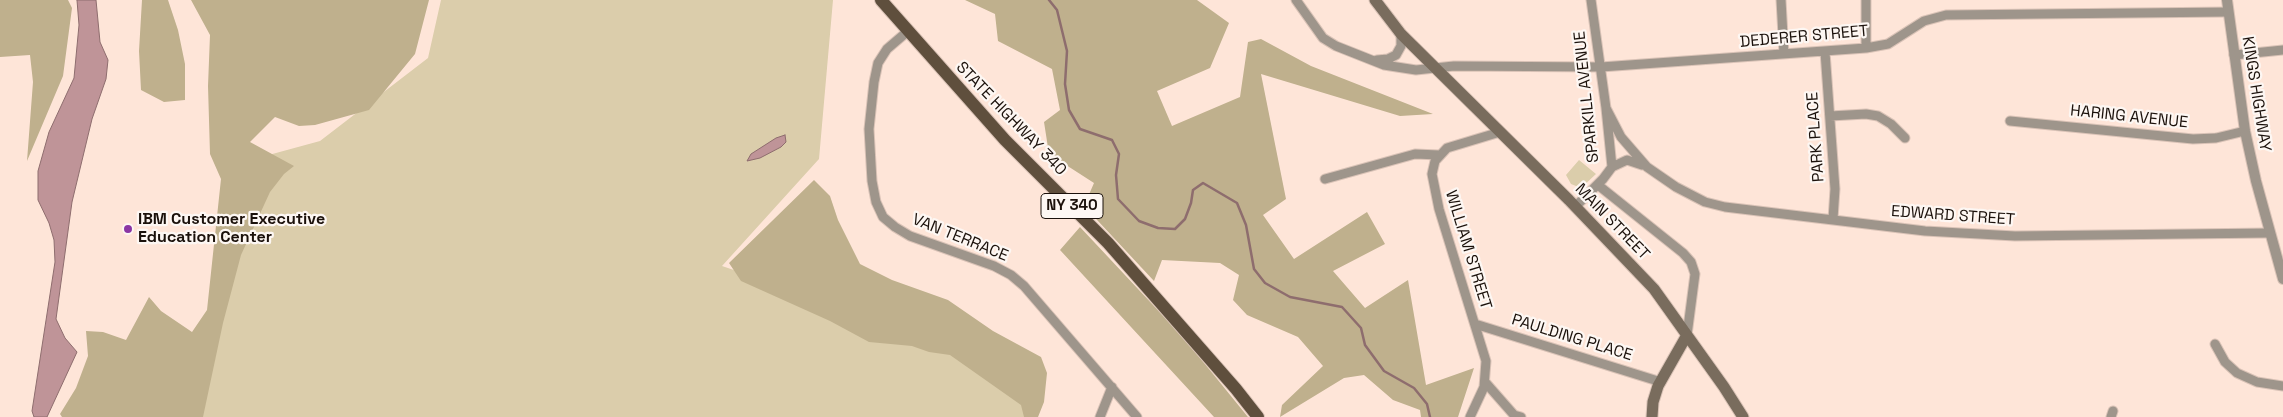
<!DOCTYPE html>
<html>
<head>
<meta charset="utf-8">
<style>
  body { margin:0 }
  canvas { display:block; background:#fee5d8 }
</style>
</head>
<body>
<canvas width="2283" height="417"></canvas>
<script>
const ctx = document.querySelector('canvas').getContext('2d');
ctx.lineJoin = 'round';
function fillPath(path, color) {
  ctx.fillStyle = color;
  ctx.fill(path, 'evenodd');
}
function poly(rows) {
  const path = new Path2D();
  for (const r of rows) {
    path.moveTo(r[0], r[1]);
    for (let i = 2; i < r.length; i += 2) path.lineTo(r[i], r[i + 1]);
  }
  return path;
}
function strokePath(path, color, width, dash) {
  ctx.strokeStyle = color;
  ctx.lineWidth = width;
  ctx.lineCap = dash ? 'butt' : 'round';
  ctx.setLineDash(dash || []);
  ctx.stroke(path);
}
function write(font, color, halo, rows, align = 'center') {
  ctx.font = font + ' "Space Grotesk",sans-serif';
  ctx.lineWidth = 4.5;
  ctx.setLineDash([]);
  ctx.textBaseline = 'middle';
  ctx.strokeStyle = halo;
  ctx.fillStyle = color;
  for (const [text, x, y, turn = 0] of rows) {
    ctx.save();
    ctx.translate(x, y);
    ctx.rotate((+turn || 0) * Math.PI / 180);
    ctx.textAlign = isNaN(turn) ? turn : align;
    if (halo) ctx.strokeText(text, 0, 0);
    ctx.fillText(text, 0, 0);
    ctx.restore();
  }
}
fillPath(poly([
  [441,0,833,0,819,159,722,266,949,343,1039,403,1034,417,194,417,265,156,320,141,428,58],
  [1579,160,1596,174,1581,188,1571,184,1566,175]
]), '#dbcdab');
fillPath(poly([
  [0,0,68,0,72,8,63,76,27,161,33,82,30,55,0,57],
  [142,0,168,0,178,30,185,64,185,100,164,102,141,90,139,51],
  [191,0,429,0,415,54,369,110,315,125,299,126,275,117,250,142,294,166,284,174,270,192,241,255,223,323,203,417,62,417,60,414,76,388,88,356,86,331,103,332,126,340,149,297,161,311,192,332,207,310,221,179,210,154,208,86,210,35],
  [965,0,1197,0,1229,23,1210,68,1157,91,1172,126,1240,97,1248,42,1261,39,1311,66,1433,114,1400,116,1261,74,1286,199,1263,215,1294,259,1367,212,1385,244,1333,271,1365,308,1408,280,1426,385,1474,368,1458,417,1421,417,1420,410,1393,400,1364,375,1344,378,1280,417,1282,405,1323,366,1298,337,1247,315,1233,300,1239,275,1220,263,1162,260,1154,281,1084,206,1094,183,1049,154,1044,122,1060,110,1052,69,998,41,995,14],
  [814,180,830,196,838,220,860,264,892,280,948,300,993,331,1041,357,1047,373,1044,402,1038,417,1024,417,1021,405,950,355,929,352,912,346,869,342,830,321,741,281,729,263],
  [1080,227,1183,337,1248,417,1214,417,1060,250]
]), '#bfb08d');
const water = poly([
  [77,0,96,0,100,42,108,60,106,79,92,119,72,202,56,319,65,338,77,352,47,417,34,417,32,411,55,262,54,240,49,223,38,200,38,171,49,132,74,78,79,25,77,0],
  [785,135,786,142,781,147,760,158,747,161,751,154,776,138,785,135]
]);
fillPath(water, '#bf9498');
strokePath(water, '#8e6d6e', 1);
strokePath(poly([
  [1049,0,1057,10,1067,51,1065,84,1069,110,1080,129,1112,140,1119,154,1116,175,1118,199,1139,221,1158,228,1175,229,1185,219,1191,203,1193,190,1203,183,1237,203,1246,225,1254,269,1265,283,1290,297,1342,307,1361,328,1365,345,1384,371,1414,388,1427,404,1430,417]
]), '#8e6d6e', 2.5);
const minor = poly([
  [1296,0,1323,38,1336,46,1384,65,1416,70,1454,66,1601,67,1866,48,1888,44,1924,21,1946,15,2228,12],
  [1781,0,1784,54],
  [908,31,887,49,878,63,874,82,869,129,872,181,876,202,883,217,895,227,910,236,994,266,1011,275,1024,286,1137,417],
  [1866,48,1866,0],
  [1825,52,1835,189,1833,219],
  [2234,55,2283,50],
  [1377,60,1388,59,1396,55,1401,46,1401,34],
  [1606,108,1621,137,1647,167,1676,187,1705,202,1725,207,1925,231,2015,236,2269,233],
  [1830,116,1866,114,1878,116,1891,124,1905,138],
  [2010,121,2193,139,2216,138,2245,131],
  [1612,167,1627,160,1642,165],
  [1325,179,1415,154,1439,155],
  [1598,185,1683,253,1691,262,1695,274,1687,335],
  [1575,207,1603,179,1612,167,1606,108,1591,0],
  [1475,324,1661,382],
  [2215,344,2225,362,2237,373,2257,382,2283,386],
  [1485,382,1514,415,1521,417],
  [1100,417,1112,387],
  [1470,417,1484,387,1486,361,1439,209,1432,174,1435,161,1447,148,1500,132],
  [2111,417,2113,411]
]);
const tertiary = poly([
  [2227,0,2245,131,2256,181,2283,279]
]);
const secondary = poly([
  [1375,0,1401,34,1569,200,1654,289,1724,387,1743,417],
  [1652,417,1653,402,1658,386,1687,335]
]);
const primary = poly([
  [881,0,1005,140,1108,243,1236,389,1258,417]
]);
strokePath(minor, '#dac3b7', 11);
strokePath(tertiary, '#dac3b7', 12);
strokePath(secondary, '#dac3b7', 13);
strokePath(primary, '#dac3b7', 14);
strokePath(minor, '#9e958b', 9);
strokePath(tertiary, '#9e958b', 10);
strokePath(secondary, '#796c5d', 11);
strokePath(primary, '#5f4f3d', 12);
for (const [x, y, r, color] of [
  [128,229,5,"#8b36a4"]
]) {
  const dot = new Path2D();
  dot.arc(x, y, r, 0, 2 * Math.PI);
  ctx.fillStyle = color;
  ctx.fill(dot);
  strokePath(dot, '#fdf7f3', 2);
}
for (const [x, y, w] of [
  [1072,206,62]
]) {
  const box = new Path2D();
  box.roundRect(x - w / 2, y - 12.5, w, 25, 4);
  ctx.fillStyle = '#fdf7f3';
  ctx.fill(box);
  strokePath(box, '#1b110b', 1);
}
write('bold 15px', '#1b110b', null, [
  ["NY 340",1072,206]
]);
write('16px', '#1b110b', '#fdf7f3', [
  ["DEDERER STREET",1804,37,-5],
  ["KINGS HIGHWAY",2256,94,81],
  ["SPARKILL AVENUE",1587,97,-96],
  ["HARING AVENUE",2129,117,6],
  ["STATE HIGHWAY 340",1011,119,46],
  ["PARK PLACE",1816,137,-94],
  ["EDWARD STREET",1953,216,4],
  ["MAIN STREET",1612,222,46],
  ["VAN TERRACE",960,238,22],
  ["WILLIAM STREET",1468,250,73],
  ["PAULDING PLACE",1572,338,17]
]);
write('bold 16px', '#1b110b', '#fdf7f3', [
  ["IBM Customer Executive",138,220],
  ["Education Center",138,238]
], 'left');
</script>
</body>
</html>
